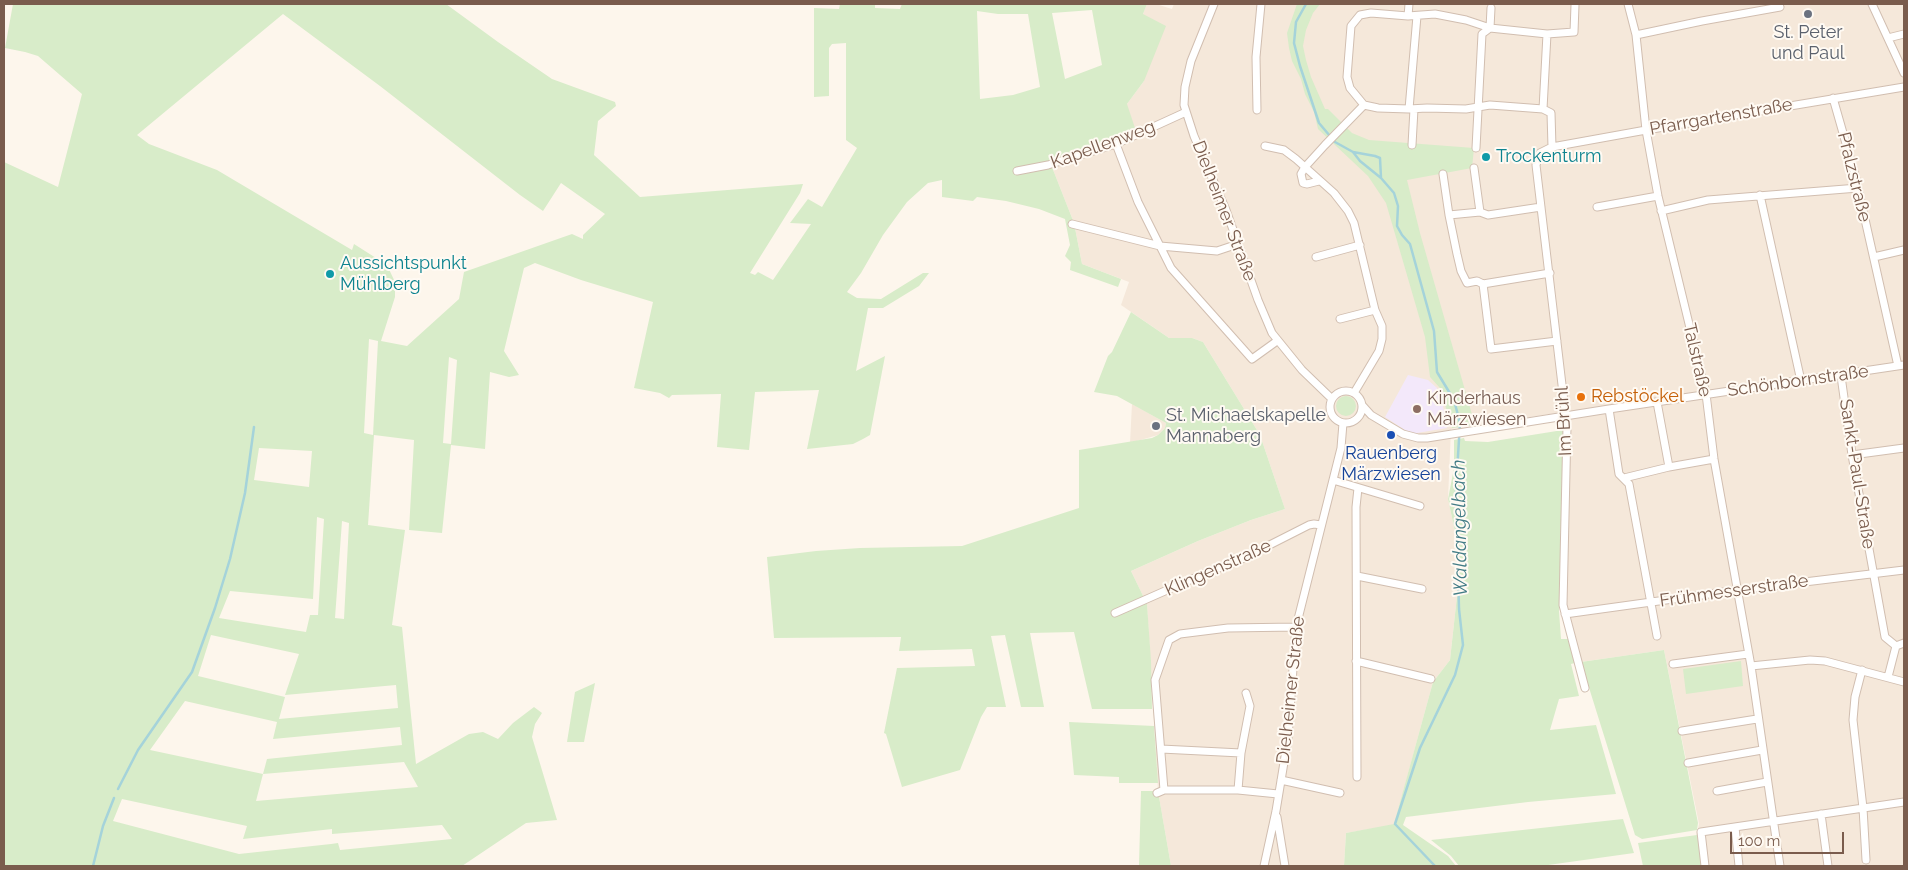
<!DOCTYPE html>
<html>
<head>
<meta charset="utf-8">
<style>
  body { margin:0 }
  #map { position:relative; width:1908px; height:870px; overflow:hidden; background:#fdf6ec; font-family:Raleway,sans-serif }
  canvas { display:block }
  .frame { position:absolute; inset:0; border:5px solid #7a5c4d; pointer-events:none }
  .scale { position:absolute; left:1730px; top:832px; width:114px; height:22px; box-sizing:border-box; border:2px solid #7a5c4d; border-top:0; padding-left:6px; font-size:15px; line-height:18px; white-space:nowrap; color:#7a5c4d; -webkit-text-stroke:4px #fffaf3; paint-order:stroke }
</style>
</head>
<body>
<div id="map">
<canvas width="1908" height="870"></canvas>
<div class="frame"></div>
<div class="scale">100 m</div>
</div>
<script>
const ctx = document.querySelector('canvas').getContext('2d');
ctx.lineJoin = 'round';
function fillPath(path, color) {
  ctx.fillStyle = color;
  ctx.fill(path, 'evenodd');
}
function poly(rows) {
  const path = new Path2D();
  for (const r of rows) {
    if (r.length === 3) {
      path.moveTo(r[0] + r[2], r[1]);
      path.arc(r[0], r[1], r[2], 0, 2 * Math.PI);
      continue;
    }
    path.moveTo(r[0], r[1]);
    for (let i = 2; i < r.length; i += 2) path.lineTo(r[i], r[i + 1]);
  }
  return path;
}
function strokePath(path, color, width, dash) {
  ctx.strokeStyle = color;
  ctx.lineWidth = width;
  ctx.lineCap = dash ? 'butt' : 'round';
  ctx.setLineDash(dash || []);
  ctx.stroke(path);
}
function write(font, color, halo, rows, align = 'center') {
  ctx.font = font + ' Raleway,sans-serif';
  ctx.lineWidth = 4;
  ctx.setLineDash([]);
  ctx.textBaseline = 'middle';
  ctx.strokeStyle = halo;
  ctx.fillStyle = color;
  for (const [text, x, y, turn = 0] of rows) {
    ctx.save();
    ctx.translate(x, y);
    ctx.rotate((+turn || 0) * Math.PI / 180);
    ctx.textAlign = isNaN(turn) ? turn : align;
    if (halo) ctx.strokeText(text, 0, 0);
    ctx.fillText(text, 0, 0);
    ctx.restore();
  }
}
fillPath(poly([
  [1147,4,1156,4,1172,9,1174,4,1904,4,1904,866,1702,866,1696,837,1699,824,1664,650,1581,662,1567,611,1569,411,1451,429,1448,499,1457,541,1457,596,1450,660,1433,682,1394,825,1346,833,1344,866,1171,866,1158,791,1147,604,1131,571,1198,541,1251,520,1285,509,1260,435,1203,342,1192,338,1169,338,1121,305,1129,282,1082,264,1074,223,1050,162,1127,104,1144,81,1143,14],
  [1132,404,1166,423,1165,428,1158,435,1130,443]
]), '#f5e8da');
fillPath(poly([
  [1408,375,1428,380,1437,388,1442,400,1447,428,1411,434,1385,417]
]), '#f3e8fa');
fillPath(poly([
  [13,4,446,4,498,42,552,79,615,102,616,106,598,121,594,155,640,197,803,184,800,193,750,273,755,275,758,272,773,280,811,224,790,223,808,199,822,207,857,148,846,140,846,43,832,44,829,48,829,96,814,97,814,8,839,9,840,4,875,4,875,8,900,9,902,4,1147,4,1143,14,1166,26,1144,81,1127,104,1136,131,1106,144,1050,162,1074,223,1082,264,1121,279,1118,287,1070,270,1071,262,1065,256,1070,245,1065,219,1039,209,1006,201,977,197,973,201,942,197,942,180,928,183,907,202,883,235,861,273,847,292,857,298,881,299,923,273,929,273,919,286,883,308,868,308,856,371,885,356,870,435,863,439,853,444,807,449,819,390,755,392,749,450,717,447,721,394,672,395,669,398,660,393,634,388,653,302,581,280,535,263,524,268,504,351,519,375,509,377,490,372,485,449,451,445,442,533,409,530,414,440,374,435,368,525,405,530,392,625,402,627,416,764,469,734,483,732,498,739,513,723,534,707,542,713,535,724,532,737,557,820,526,823,462,866,4,866,4,162,58,187,82,94,38,56,25,52,5,48],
  [1092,10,1102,65,1065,79,1052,13],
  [977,11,998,14,1028,14,1040,87,1013,95,980,99],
  [283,14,380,86,520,195,543,211,561,183,605,214,583,235,583,239,572,234,464,272,459,299,407,346,381,341,395,297,395,282,387,265,354,244,352,250,217,170,149,144,137,135],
  [369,339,378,341,373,435,364,433],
  [449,357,457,360,451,444,443,443],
  [259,448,312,451,309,487,254,480],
  [317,517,324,519,318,615,310,615,306,632,219,618,230,591,313,599],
  [342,521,349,523,344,619,335,618],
  [211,635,299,654,285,695,396,685,398,708,279,719,285,697,198,676],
  [185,701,277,722,273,739,400,727,402,745,267,759,263,774,150,750],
  [404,762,418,787,256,801,263,774],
  [122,799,247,826,243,839,332,829,332,834,442,825,452,839,340,850,338,843,331,844,239,854,113,821],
  [1297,4,1320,4,1313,13,1306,30,1303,46,1306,60,1311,77,1325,109,1328,109,1352,133,1369,140,1474,148,1472,168,1407,180,1420,233,1475,425,1452,428,1440,388,1430,377,1425,337,1386,203,1368,176,1318,129,1314,112,1305,94,1301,79,1292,61,1289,48,1287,33],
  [1131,312,1169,338,1192,338,1203,342,1260,435,1285,509,1251,520,1198,541,1131,571,1147,604,1151,661,1152,709,1092,709,1074,632,1030,633,1044,707,1021,707,1005,635,991,636,1006,707,987,707,981,717,960,770,902,787,886,734,884,733,897,668,975,666,972,649,899,651,901,637,774,638,767,557,816,551,860,548,962,546,1079,508,1079,450,1152,438,1158,435,1165,428,1166,423,1117,396,1094,392,1108,356,1112,352],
  [1346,406,10],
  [1563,430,1559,611,1561,639,1568,639,1575,663,1571,664,1579,696,1559,699,1550,730,1596,725,1616,794,1528,802,1406,817,1403,825,1448,856,1456,866,1344,866,1346,833,1394,824,1433,682,1450,660,1457,596,1457,541,1448,499,1454,468,1454,440,1464,438,1465,441,1488,442],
  [1664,650,1698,823,1697,830,1642,839,1635,835,1581,662],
  [1741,661,1743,686,1686,694,1683,669],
  [595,683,584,742,567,742,575,692],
  [1069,722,1154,726,1158,783,1119,783,1119,777,1074,775],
  [1141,791,1158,791,1171,866,1139,866],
  [1623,819,1634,853,1541,866,1459,866,1451,856,1431,840],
  [1697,835,1702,866,1643,866,1638,843]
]), '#d8ecc9');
strokePath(poly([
  [1306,4,1296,22,1294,43,1300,66,1319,123,1335,142,1353,152,1360,161,1381,178,1394,193,1398,206,1397,226,1402,235,1410,244,1434,331,1437,372,1454,400,1460,423,1456,489,1459,609,1463,645,1455,675,1420,748,1395,824,1435,866],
  [1353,152,1375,156,1380,158,1381,178],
  [118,789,138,750,192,672,215,608,230,559,245,493,254,427],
  [93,866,103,826,114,798]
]), '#a5d3da', 2.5);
const street = poly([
  [1214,4,1191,61,1185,87,1184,105,1194,136,1226,210,1258,300,1272,333,1302,370,1332,399],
  [1628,4,1636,35,1646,130,1658,196,1706,394,1714,459,1751,666,1780,866],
  [1872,4,1904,73],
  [1408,16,1409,4],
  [1547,34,1543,109,1551,113,1552,147],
  [1636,35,1702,21,1780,7],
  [1888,38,1904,34],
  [1833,98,1855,175,1898,366],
  [1409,109,1417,16],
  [1543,109,1490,105,1466,109,1427,108,1409,109,1378,108,1364,105,1350,88,1347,77,1351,26,1360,15,1371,13,1408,16,1435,14,1466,20,1490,28,1547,34,1574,32,1575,5],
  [1257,110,1256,57,1261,4],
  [1116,144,1138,202,1171,268,1252,359,1277,341],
  [1412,145,1414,109],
  [1265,146,1284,150,1296,159,1334,193,1348,211,1354,223,1375,310,1382,326,1382,339,1379,351,1354,393],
  [1476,148,1482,34,1490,28,1491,8],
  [1474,168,1480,212],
  [1017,171,1048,165,1116,144,1186,112],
  [1443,174,1449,215,1457,254,1461,271,1467,283,1477,281,1483,284,1550,273],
  [1319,181,1307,184,1303,183,1301,174,1305,167,1325,145,1364,105],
  [1760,195,1801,381],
  [1597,207,1658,196],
  [1661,211,1708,200,1858,188],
  [1449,215,1480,212,1488,215,1541,207],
  [1072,224,1160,246,1217,251,1238,244],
  [1316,257,1360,245],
  [1874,257,1904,250],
  [1483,284,1491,349,1557,341],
  [1340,319,1375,310],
  [1841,376,1852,455,1885,637,1896,646],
  [1346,407,16],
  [1657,402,1669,467],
  [1362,405,1371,415,1403,434,1418,438,1427,438,1609,409,1904,365],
  [1609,409,1619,474,1629,484,1657,636],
  [1852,455,1904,448],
  [1624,478,1669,467,1714,459],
  [1333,480,1420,506],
  [1357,576,1422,589],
  [1115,613,1208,572,1236,562,1309,525,1314,524,1321,525],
  [1565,614,1738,590,1904,570],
  [1356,661,1431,679],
  [1673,664,1748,654],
  [1751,666,1810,660,1825,661,1904,682],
  [1862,670,1855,697,1853,720,1863,808,1866,860],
  [1888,677,1896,646,1904,643],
  [1585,688,1563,605,1567,427,1536,165,1540,153,1552,147,1646,130,1904,87],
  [1682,731,1757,719],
  [1161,749,1241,753],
  [1688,763,1762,750],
  [1357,777,1356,507,1358,488],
  [1281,780,1340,793],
  [1164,790,1155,680,1169,640,1180,634,1228,628,1296,627],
  [1238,790,1241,753,1250,706,1246,693],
  [1717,791,1767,782],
  [1157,793,1164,790,1238,790,1278,794],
  [1821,814,1828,866],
  [1277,817,1285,866],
  [1735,827,1739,866],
  [1264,866,1276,811,1288,738,1296,627,1341,448,1343,423],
  [1705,866,1701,832,1904,802]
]);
strokePath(street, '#d1beb0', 9);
strokePath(street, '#fff', 7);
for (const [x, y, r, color] of [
  [1808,14,5,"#6b7280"],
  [1486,157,5,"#0f9aa8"],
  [330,274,5,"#0f9aa8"],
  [1581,397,5,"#e8710a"],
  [1417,409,5,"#8d6e63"],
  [1156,426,5,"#6b7280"],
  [1391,435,5,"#1a4fb4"]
]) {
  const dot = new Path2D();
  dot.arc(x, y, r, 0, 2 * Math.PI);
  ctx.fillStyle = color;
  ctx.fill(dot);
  strokePath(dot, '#fffaf3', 2);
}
write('18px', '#5b616d', '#fffaf3', [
  ["St. Peter",1808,33],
  ["und Paul",1808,54],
  ["St. Michaelskapelle",1166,416,"left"],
  ["Mannaberg",1166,437,"left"]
]);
write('18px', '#7a5c4d', '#fffaf3', [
  ["Pfarrgartenstraße",1721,117,-10],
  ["Kapellenweg",1103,145,-20],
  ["Pfalzstraße",1854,177,76],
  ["Dielheimer Straße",1224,211,69],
  ["Talstraße",1697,360,77],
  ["Schönbornstraße",1798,381,-8],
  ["Im Brühl",1564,421,-93],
  ["Sankt-Paul-Straße",1857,474,81],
  ["Klingenstraße",1218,568,-24],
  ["Frühmesserstraße",1734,591,-8],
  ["Dielheimer Straße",1291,690,-84]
]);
write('18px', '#0d838f', '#fffaf3', [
  ["Trockenturm",1496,157],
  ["Aussichtspunkt",340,264],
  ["Mühlberg",340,285]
], 'left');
write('18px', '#c56008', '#fffaf3', [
  ["Rebstöckel",1591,397]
], 'left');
write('18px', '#785e54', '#fffaf3', [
  ["Kinderhaus",1427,399],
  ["Märzwiesen",1427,420]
], 'left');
write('18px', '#164399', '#fffaf3', [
  ["Rauenberg",1391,454],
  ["Märzwiesen",1391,475]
]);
write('italic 19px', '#437c86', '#fffaf3', [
  ["Waldangelbach",1460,528,-91]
]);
</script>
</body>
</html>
